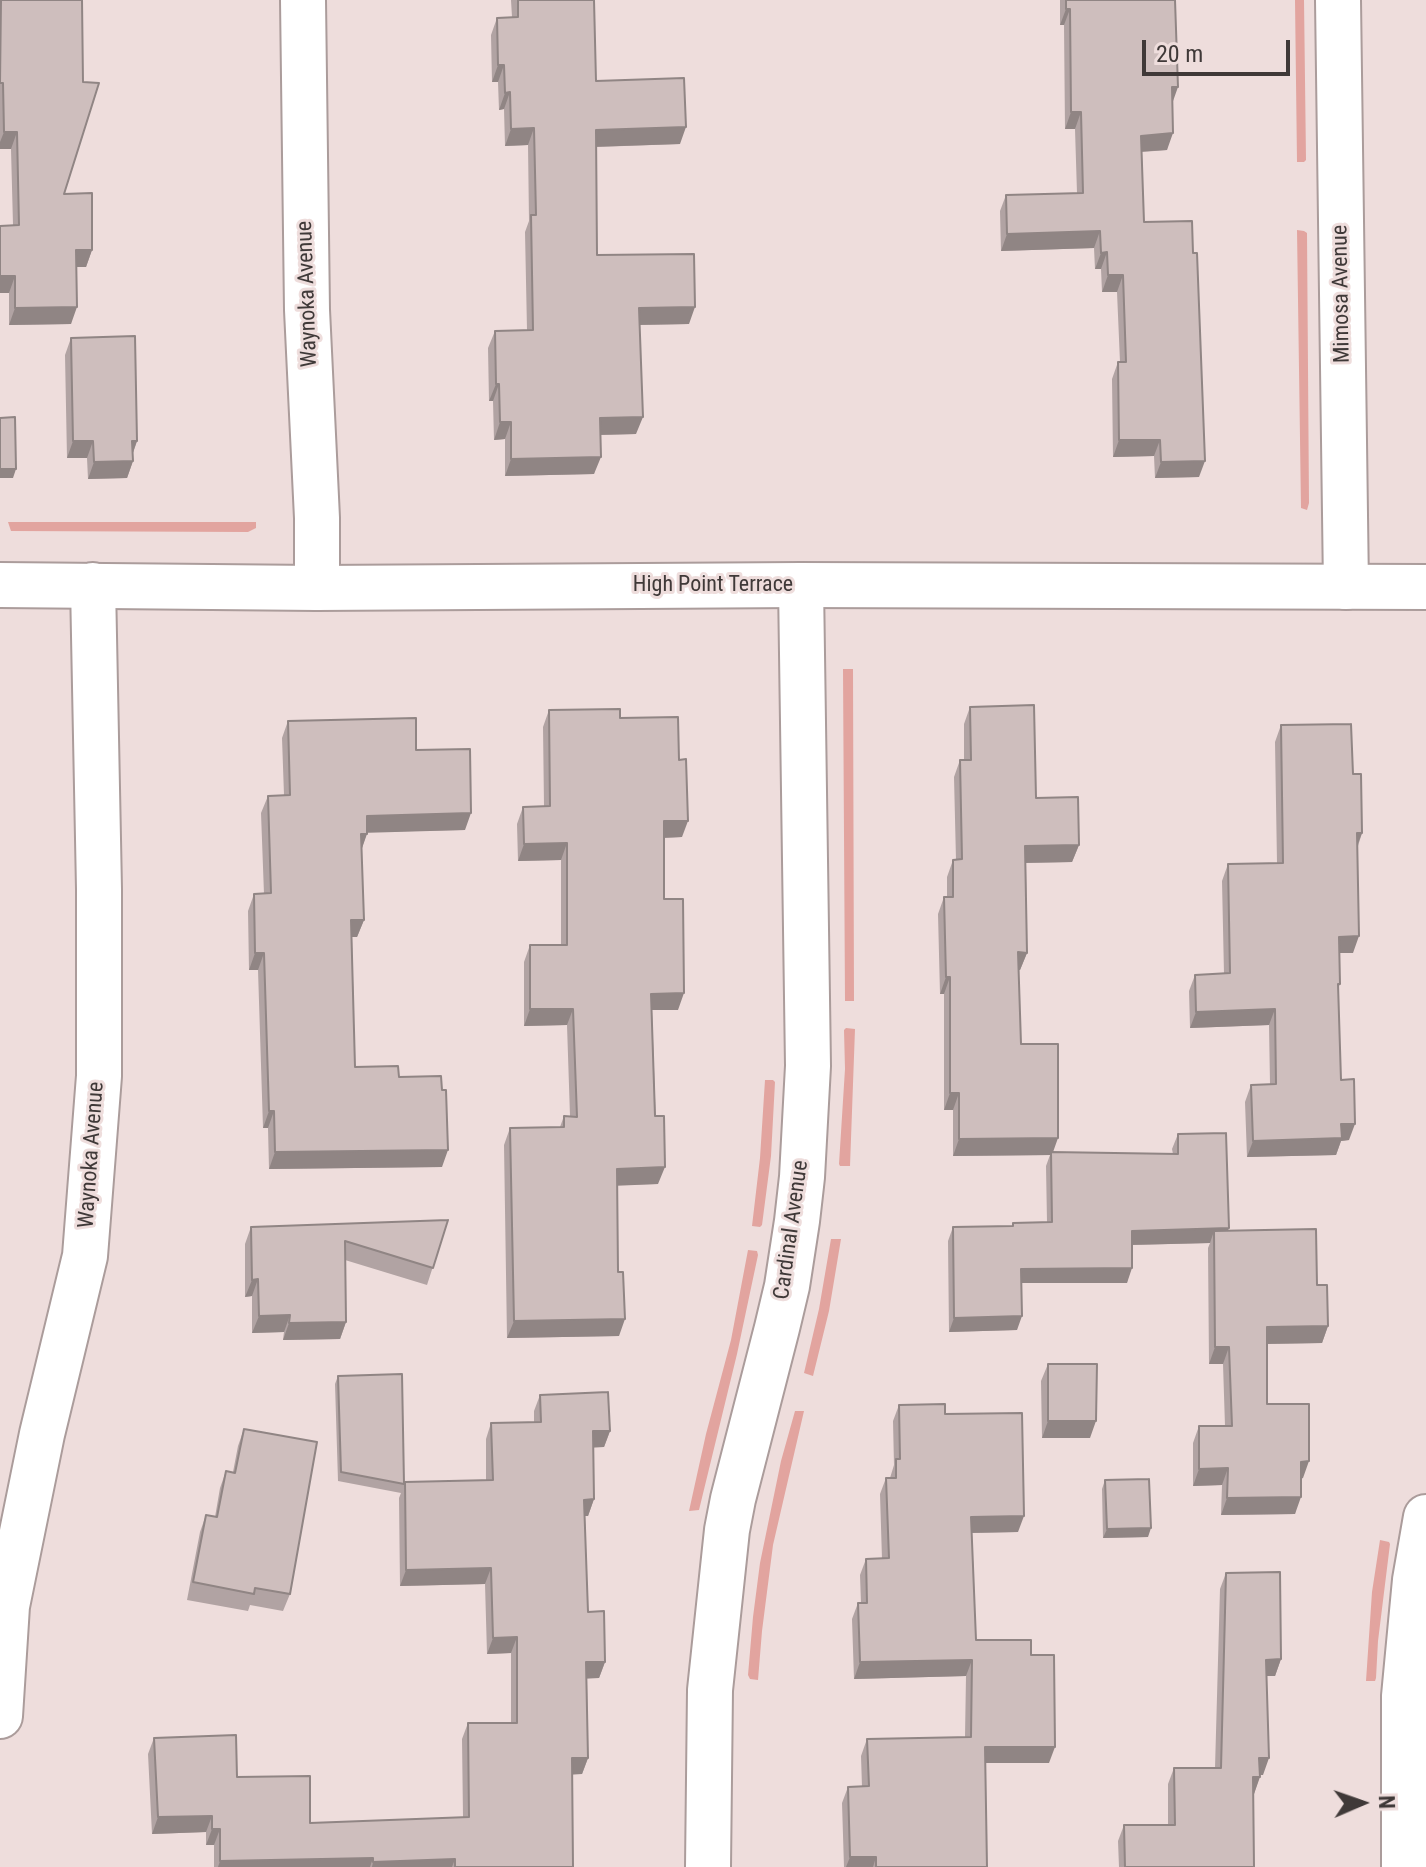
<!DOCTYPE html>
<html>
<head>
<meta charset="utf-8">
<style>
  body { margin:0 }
  #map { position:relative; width:1426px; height:1867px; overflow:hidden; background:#eedddc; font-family:"Roboto Condensed",sans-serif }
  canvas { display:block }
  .north { position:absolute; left:1322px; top:1763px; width:80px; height:80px; -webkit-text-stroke:6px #eedddc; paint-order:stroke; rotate:88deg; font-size:22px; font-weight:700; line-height:32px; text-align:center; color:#3f3938 }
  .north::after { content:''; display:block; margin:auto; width:28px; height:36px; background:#3f3938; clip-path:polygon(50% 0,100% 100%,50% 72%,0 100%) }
  .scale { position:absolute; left:1142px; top:40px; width:148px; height:36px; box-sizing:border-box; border:4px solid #3f3938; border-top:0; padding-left:10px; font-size:24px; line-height:28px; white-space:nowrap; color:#3f3938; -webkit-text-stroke:6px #eedddc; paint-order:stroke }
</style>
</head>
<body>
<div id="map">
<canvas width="1426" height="1867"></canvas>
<div class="north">N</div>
<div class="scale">20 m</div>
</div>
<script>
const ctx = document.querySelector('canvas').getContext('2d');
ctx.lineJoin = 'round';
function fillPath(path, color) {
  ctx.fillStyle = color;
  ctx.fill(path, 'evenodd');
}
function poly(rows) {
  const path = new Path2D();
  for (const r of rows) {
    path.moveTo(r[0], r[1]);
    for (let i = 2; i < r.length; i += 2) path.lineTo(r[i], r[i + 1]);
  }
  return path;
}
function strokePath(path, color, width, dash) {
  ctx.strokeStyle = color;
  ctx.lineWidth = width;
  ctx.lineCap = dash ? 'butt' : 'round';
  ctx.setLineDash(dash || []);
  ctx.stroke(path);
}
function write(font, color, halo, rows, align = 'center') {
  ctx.font = font + ' "Roboto Condensed",sans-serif';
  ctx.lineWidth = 6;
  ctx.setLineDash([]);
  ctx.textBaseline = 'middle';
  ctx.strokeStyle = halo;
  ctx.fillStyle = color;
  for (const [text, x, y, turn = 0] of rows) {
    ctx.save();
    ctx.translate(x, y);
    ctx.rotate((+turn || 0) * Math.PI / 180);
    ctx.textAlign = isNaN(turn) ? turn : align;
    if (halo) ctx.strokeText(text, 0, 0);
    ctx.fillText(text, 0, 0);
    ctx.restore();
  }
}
fillPath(poly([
  [1295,0,1304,0,1306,160,1304,162,1297,162],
  [1297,230,1304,231,1307,233,1309,503,1307,510,1301,508],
  [8,522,256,522,256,528,248,532,11,531],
  [843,669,853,669,854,1001,845,1001],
  [846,1028,855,1029,850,1166,840,1166,839,1164,845,1069,844,1030],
  [765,1080,773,1080,775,1082,771,1156,762,1225,760,1227,752,1226,760,1158],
  [831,1239,841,1239,829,1311,813,1376,804,1373,819,1309],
  [748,1250,757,1251,758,1255,737,1354,699,1510,689,1511,706,1434,731,1340],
  [795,1411,804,1411,773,1545,762,1631,758,1680,750,1679,748,1675,753,1617,760,1563,781,1461],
  [1380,1540,1389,1542,1390,1544,1378,1641,1376,1678,1375,1681,1366,1681,1372,1592]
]), '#e2a49f');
const minor = poly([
  [303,0,307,310,317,518,317,588],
  [1338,0,1346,587],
  [0,1716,7,1606,42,1434,85,1256,99,1076,99,889,93,585],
  [708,1867,710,1690,727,1530,733,1499,777,1328,787,1286,797,1221,802,1177,808,1066,801,585],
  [1404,1867,1404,1696,1415,1580,1426,1517]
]);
const tertiary = poly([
  [0,585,317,588,801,585,1426,587]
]);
strokePath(minor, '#ab9c9b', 48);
strokePath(tertiary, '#ab9c9b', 48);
strokePath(minor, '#fff', 44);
strokePath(tertiary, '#fff', 44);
fillPath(poly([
  [0,0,82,0,64,194,92,250,86,267,76,267,71,324,9,325,9,293,0,293,0,226,13,225,11,149,0,149],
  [511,0,594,0,596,81,680,144,596,147,597,255,689,324,639,325,636,434,600,435,594,474,505,476,505,439,494,440,493,401,489,401,488,348,495,331,527,330,525,232,529,221,528,145,505,146,504,109,499,110,498,82,492,82,491,35,497,18,512,17],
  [1060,0,1175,0,1172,104,1167,150,1142,152,1144,222,1199,477,1155,478,1154,456,1113,457,1112,379,1118,362,1120,362,1117,292,1102,292,1101,269,1095,269,1094,248,1001,251,1000,211,1006,195,1077,193,1075,129,1065,129,1064,25,1060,25],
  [71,338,137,441,133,453,133,461,127,478,88,479,87,458,67,458,65,355],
  [970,707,1036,798,1079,845,1072,862,1026,863,1027,953,1020,970,1018,969,1021,1044,1053,1152,1173,1154,1172,1149,1178,1134,1228,1231,1317,1285,1328,1326,1322,1343,1267,1344,1267,1404,1303,1478,1301,1479,1295,1514,1221,1515,1222,1485,1193,1486,1193,1443,1199,1426,1225,1426,1223,1364,1209,1364,1208,1248,1210,1243,1132,1245,1127,1283,1021,1283,1017,1330,949,1332,948,1241,953,1227,1012,1226,1013,1223,1047,1222,1046,1166,1050,1155,953,1156,953,1110,944,1110,944,994,940,994,938,914,944,897,947,897,947,877,953,860,956,860,954,777,960,760,964,760,964,724],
  [549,710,620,718,682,837,664,838,664,899,678,1010,652,1010,658,1184,617,1185,619,1336,507,1338,504,1145,510,1128,560,1127,564,1116,570,1116,567,1025,524,1026,524,962,530,945,561,945,561,860,518,861,517,824,523,807,544,806,543,727],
  [288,721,416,750,465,830,367,832,361,851,364,920,357,937,352,937,355,1067,399,1077,442,1167,269,1169,268,1128,263,1128,258,970,249,970,248,911,254,894,264,894,261,813,268,796,284,795,282,738],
  [1281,725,1353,774,1362,833,1358,846,1353,953,1339,953,1340,984,1338,989,1341,1080,1349,1140,1341,1141,1336,1155,1247,1157,1245,1102,1251,1085,1270,1084,1269,1025,1190,1028,1189,991,1195,975,1224,974,1222,881,1228,864,1277,863,1275,742],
  [448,1220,427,1285,345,1260,346,1322,340,1339,283,1340,284,1332,252,1333,252,1296,245,1297,245,1244,251,1227],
  [1048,1364,1090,1438,1042,1438,1041,1381],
  [338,1376,404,1484,486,1480,486,1439,491,1423,534,1422,534,1411,540,1395,610,1431,604,1447,593,1447,594,1499,588,1516,585,1516,588,1612,605,1662,599,1678,587,1678,588,1758,582,1774,572,1774,573,1867,214,1867,214,1845,206,1845,206,1832,152,1834,148,1754,154,1738,237,1777,310,1823,463,1817,462,1739,468,1723,511,1723,511,1653,487,1654,485,1584,400,1586,399,1498,401,1493,338,1481,335,1384],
  [899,1405,945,1414,1018,1532,972,1533,976,1640,1031,1655,1049,1763,985,1763,987,1867,844,1867,842,1803,848,1787,862,1787,861,1756,867,1739,965,1737,966,1676,854,1679,852,1619,858,1603,861,1603,860,1575,866,1559,882,1559,880,1494,886,1478,890,1478,894,1465,893,1421],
  [244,1429,290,1594,283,1611,250,1605,248,1611,187,1600,200,1532,206,1515,215,1517,220,1488,226,1471,233,1472,238,1446],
  [1105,1480,1148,1537,1103,1538,1102,1489],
  [1226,1573,1281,1659,1275,1676,1266,1676,1263,1775,1260,1775,1254,1794,1254,1867,1119,1867,1118,1841,1124,1825,1168,1825,1168,1784,1174,1768,1215,1768,1220,1589]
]), '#b1a3a3');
fillPath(poly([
  [1066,9,1070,9,1064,25,1060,25],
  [498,65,504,65,498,82,492,82],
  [1172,87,1178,87,1172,104],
  [510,92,504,109,499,110,505,93],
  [1071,112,1081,112,1075,129,1065,129],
  [686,127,680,144,589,147,596,130],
  [534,128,528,145,505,146,511,129],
  [4,132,17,132,11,149,0,149,0,142],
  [1173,133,1167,150,1135,152,1141,136],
  [1100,231,1094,248,1001,251,1007,234],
  [76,250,92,250,86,267,69,267],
  [1107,252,1101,269,1095,269,1101,253],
  [1108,275,1123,275,1117,292,1102,292],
  [0,276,15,276,9,293,0,293],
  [77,307,71,324,9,325,15,308],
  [695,307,689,324,633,325,639,308],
  [496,384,499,384,493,401,489,401],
  [643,417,636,434,594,435,600,418],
  [500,422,511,422,505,439,494,440],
  [1119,440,1160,440,1154,456,1113,457],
  [73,441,93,441,87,458,67,458],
  [132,441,137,441,131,458],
  [601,457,594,474,505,476,511,459],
  [133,461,127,478,88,479,94,462],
  [1205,461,1199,477,1155,478,1161,462],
  [0,469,16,469,13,478,0,478],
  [471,813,465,830,360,833,367,816],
  [664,821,688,821,682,837,658,838],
  [1357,833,1362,833,1356,849],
  [361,834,367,834,361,851],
  [567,843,561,860,518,861,524,844],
  [1079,845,1072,862,1019,863,1025,846],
  [351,920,364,920,357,937,345,937],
  [1359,936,1353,953,1333,953,1339,937],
  [1018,952,1027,953,1020,970,1011,969],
  [255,953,264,953,258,970,249,970],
  [946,977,950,977,944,994,940,994],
  [684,993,678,1010,645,1010,651,994],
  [530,1009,573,1009,567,1025,524,1026],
  [1275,1009,1269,1025,1190,1028,1196,1012],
  [950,1093,959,1093,953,1110,944,1110],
  [269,1111,274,1111,268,1128,263,1128],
  [1341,1124,1355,1124,1349,1140,1341,1141,1336,1155,1247,1157,1253,1141],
  [1058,1138,1052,1155,953,1156,959,1139],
  [448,1150,442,1167,269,1169,275,1152],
  [665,1167,658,1184,611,1186,617,1169],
  [1229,1228,1224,1242,1214,1231,1210,1243,1127,1245,1132,1231],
  [1132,1268,1127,1283,1016,1283,1021,1269],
  [258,1279,252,1296,245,1297,252,1280],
  [290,1315,284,1332,252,1333,259,1316],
  [1022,1316,1017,1330,949,1332,954,1318],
  [625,1319,619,1336,507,1338,514,1321],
  [346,1322,340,1339,283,1340,289,1323],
  [1328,1326,1322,1343,1261,1344,1267,1327],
  [1215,1347,1229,1347,1223,1364,1209,1364],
  [1048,1421,1096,1421,1090,1438,1042,1438],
  [593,1431,610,1431,604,1447,587,1448],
  [1309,1461,1303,1478,1295,1479,1301,1462],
  [1228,1468,1222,1485,1193,1486,1199,1469],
  [1301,1497,1295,1514,1221,1515,1227,1498],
  [594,1499,588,1516,578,1516,584,1500],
  [1024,1516,1018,1532,966,1533,971,1517],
  [1151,1528,1148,1537,1103,1538,1107,1529],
  [491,1568,485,1584,400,1586,406,1570],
  [517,1637,511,1653,487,1654,493,1638],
  [1281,1659,1275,1676,1260,1676,1266,1660],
  [972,1660,966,1676,854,1679,860,1662],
  [586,1662,605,1662,599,1678,580,1679],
  [985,1747,1055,1747,1049,1763,979,1763],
  [572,1758,588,1758,582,1774,566,1775],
  [1259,1758,1269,1758,1263,1775,1253,1775],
  [1253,1777,1260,1777,1254,1794],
  [212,1816,206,1832,152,1834,158,1817],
  [212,1829,220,1829,214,1845,206,1845],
  [850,1857,876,1857,873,1867,846,1867],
  [373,1858,370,1867,218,1867,220,1861],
  [455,1859,452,1867,372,1867,373,1862]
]), '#908584');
const building = poly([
  [1,0,82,0,83,82,99,83,64,194,92,193,92,250,76,250,77,307,15,308,15,276,0,276,0,226,19,225,17,132,4,132,3,83,0,83,1,0],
  [518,0,594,0,596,81,684,78,686,127,596,130,597,255,694,254,695,307,639,308,643,417,600,418,601,457,511,459,511,422,500,422,499,384,496,384,495,331,533,330,531,215,536,215,534,128,511,129,510,92,505,93,504,65,498,65,497,18,518,17,518,0],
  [1066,0,1175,0,1178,87,1172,87,1173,133,1141,136,1144,222,1192,221,1193,253,1197,253,1205,461,1161,462,1160,440,1119,440,1118,362,1126,362,1123,275,1108,275,1107,252,1101,253,1100,231,1007,234,1006,195,1083,193,1081,112,1071,112,1070,9,1066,9,1066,0],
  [135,336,137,441,132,441,133,461,94,462,93,441,73,441,71,338,135,336],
  [15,417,16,469,0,469,0,418,15,417],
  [1034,705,1036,798,1078,797,1079,845,1025,846,1027,953,1018,952,1021,1044,1058,1044,1058,1138,959,1139,959,1093,950,1093,950,977,946,977,944,897,953,897,953,860,962,859,960,760,971,760,970,707,1034,705],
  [620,709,620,718,678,717,679,760,686,759,688,821,664,821,664,899,683,899,684,993,651,994,655,1116,664,1116,665,1167,617,1169,618,1272,623,1272,625,1319,514,1321,510,1128,564,1127,564,1116,577,1117,573,1009,530,1009,530,945,567,945,567,843,524,844,523,807,550,806,549,710,620,709],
  [416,718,416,750,470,749,471,813,367,816,367,834,361,834,364,920,351,920,355,1067,398,1066,399,1077,441,1076,442,1090,446,1090,448,1150,275,1152,274,1111,269,1111,264,953,255,953,254,894,271,893,268,796,290,795,288,721,416,718],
  [1351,724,1353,774,1361,774,1362,833,1357,833,1359,936,1339,937,1340,984,1338,984,1341,1080,1354,1079,1355,1124,1341,1124,1342,1138,1253,1141,1251,1085,1276,1084,1275,1009,1196,1012,1195,975,1230,973,1228,864,1283,863,1281,725,1351,724],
  [1226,1133,1229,1228,1132,1231,1132,1268,1021,1269,1022,1316,954,1318,953,1227,1013,1226,1013,1223,1052,1222,1051,1152,1178,1154,1178,1134,1226,1133],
  [448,1220,433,1268,345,1241,346,1322,289,1323,290,1315,259,1316,258,1279,252,1280,251,1227,448,1220],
  [1316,1229,1317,1285,1327,1285,1328,1326,1267,1327,1267,1404,1309,1404,1309,1461,1301,1462,1301,1497,1227,1498,1228,1468,1199,1469,1199,1426,1232,1426,1229,1347,1215,1347,1214,1231,1316,1229],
  [1048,1364,1097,1364,1096,1421,1048,1421,1048,1364],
  [402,1374,404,1484,341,1472,338,1376,402,1374],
  [608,1392,610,1431,593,1431,594,1499,584,1500,588,1612,604,1611,605,1662,586,1662,588,1758,572,1758,573,1867,455,1867,455,1859,373,1862,373,1858,220,1861,220,1829,212,1829,212,1816,158,1817,154,1738,236,1735,237,1777,310,1776,310,1823,469,1817,468,1723,517,1723,517,1637,493,1638,491,1568,406,1570,405,1482,493,1480,491,1423,541,1422,540,1395,608,1392],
  [945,1404,945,1414,1022,1413,1024,1516,971,1517,976,1640,1031,1640,1031,1655,1054,1655,1055,1747,985,1747,987,1867,876,1867,876,1857,850,1857,848,1787,869,1786,867,1739,971,1737,972,1660,860,1662,858,1603,867,1603,866,1559,889,1558,886,1478,896,1478,896,1459,900,1459,899,1405,945,1404],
  [244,1429,317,1442,290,1594,255,1588,254,1594,193,1582,206,1515,217,1517,226,1471,235,1473,244,1429],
  [1149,1479,1151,1528,1107,1529,1105,1480,1149,1479],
  [1280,1572,1281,1659,1266,1660,1269,1758,1259,1758,1260,1777,1253,1777,1254,1867,1125,1867,1124,1825,1175,1825,1174,1768,1221,1768,1226,1573,1280,1572]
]);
fillPath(building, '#cebebd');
strokePath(building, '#908584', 2);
write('22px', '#3f3938', '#eedddc', [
  ["Waynoka Avenue",308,294,-92],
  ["Mimosa Avenue",1342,294,-91],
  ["High Point Terrace",713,585],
  ["Waynoka Avenue",92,1155,-86],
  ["Cardinal Avenue",792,1230,-82]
]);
</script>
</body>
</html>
